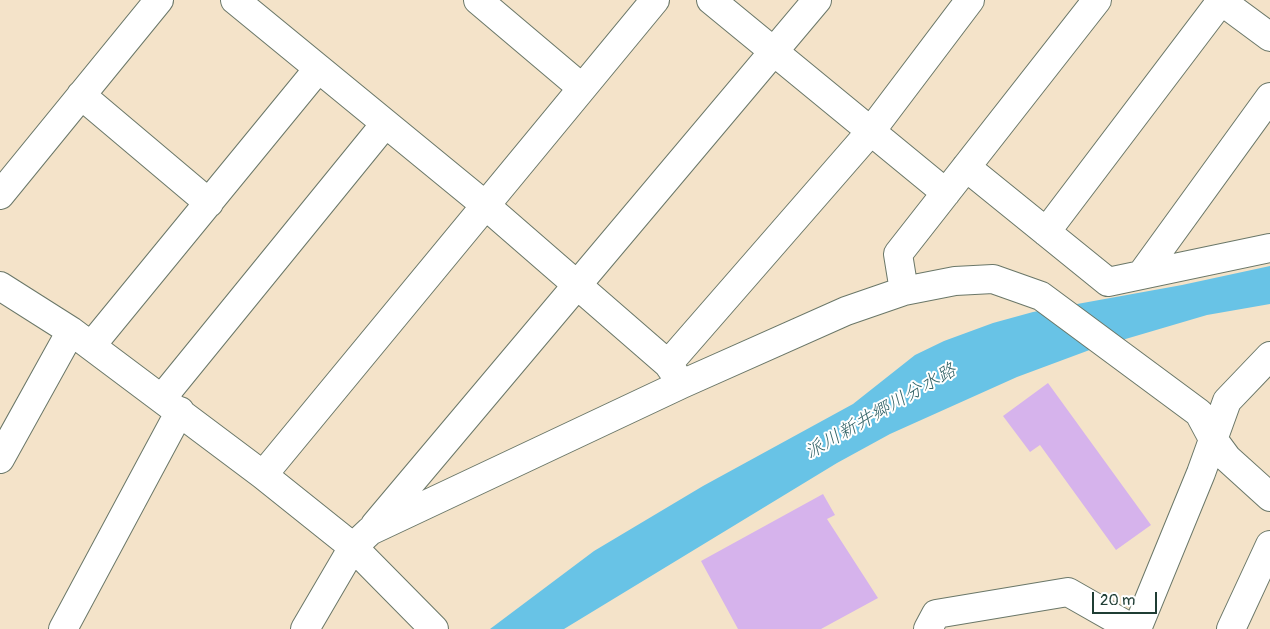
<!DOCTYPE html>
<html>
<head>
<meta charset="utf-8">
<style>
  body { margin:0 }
  #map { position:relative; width:1270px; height:629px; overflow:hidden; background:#f4e3c9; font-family:Pangolin,sans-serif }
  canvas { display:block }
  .scale { position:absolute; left:1092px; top:592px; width:65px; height:22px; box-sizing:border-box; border:2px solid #1f3d34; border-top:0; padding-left:6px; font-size:15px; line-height:18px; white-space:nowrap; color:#1f3d34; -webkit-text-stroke:4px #fff; paint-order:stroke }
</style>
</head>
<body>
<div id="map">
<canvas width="1270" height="629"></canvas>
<div class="scale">20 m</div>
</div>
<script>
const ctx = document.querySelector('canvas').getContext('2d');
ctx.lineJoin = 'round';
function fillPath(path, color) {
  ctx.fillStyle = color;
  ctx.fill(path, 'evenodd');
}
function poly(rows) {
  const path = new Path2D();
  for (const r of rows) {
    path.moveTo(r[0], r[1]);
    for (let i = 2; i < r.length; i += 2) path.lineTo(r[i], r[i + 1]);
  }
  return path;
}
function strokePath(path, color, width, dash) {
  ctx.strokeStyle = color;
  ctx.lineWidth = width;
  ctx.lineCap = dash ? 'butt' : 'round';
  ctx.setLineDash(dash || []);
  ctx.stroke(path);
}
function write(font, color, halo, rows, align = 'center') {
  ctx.font = font + ' Pangolin,"Klee One",sans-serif';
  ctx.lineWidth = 4;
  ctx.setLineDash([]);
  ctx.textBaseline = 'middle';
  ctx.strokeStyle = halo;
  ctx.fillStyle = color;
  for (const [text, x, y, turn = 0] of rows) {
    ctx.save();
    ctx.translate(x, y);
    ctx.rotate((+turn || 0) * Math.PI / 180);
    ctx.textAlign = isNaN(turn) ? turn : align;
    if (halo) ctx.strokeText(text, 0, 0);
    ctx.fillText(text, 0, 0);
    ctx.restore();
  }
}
fillPath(poly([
  [1270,266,1270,304,1207,315,1095,348,1017,377,890,434,837,463,564,629,490,629,594,551,703,486,853,404,915,355,944,341,993,323,1033,312,1182,285]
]), '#68c3e6');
fillPath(poly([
  [1048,383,1151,525,1116,550,1040,445,1030,452,1003,416],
  [823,494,835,515,827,519,878,598,821,629,738,629,701,561]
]), '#d6b3ec');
const minor = poly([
  [235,0,485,205,668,364,682,384],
  [478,0,582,88],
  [711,0,946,193],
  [1220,0,1270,37],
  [81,95,209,203],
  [966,167,1108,282,1270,248],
  [0,195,159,0],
  [1046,232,1221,1],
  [1141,275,1270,97],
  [0,286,71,331,263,475,353,547,434,629],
  [904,291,898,254,1097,0],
  [91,346,318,69],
  [668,364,871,131,970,0],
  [162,398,385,124],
  [0,459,71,331],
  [263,475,655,0],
  [375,525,817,0],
  [63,629,180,411],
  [305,629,353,547,370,531,682,384,846,311,904,291,955,281,993,279,1041,296,1199,413,1213,439,1227,458,1270,497],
  [928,629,936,614,1068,592,1133,629],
  [1137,629,1201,473,1227,401,1270,356],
  [1231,629,1270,545]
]);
strokePath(minor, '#6a7768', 30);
strokePath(minor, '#fff', 28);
write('italic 19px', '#356569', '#fff', [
  ["派川新井郷川分水路",881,412,-30]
]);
</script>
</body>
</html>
